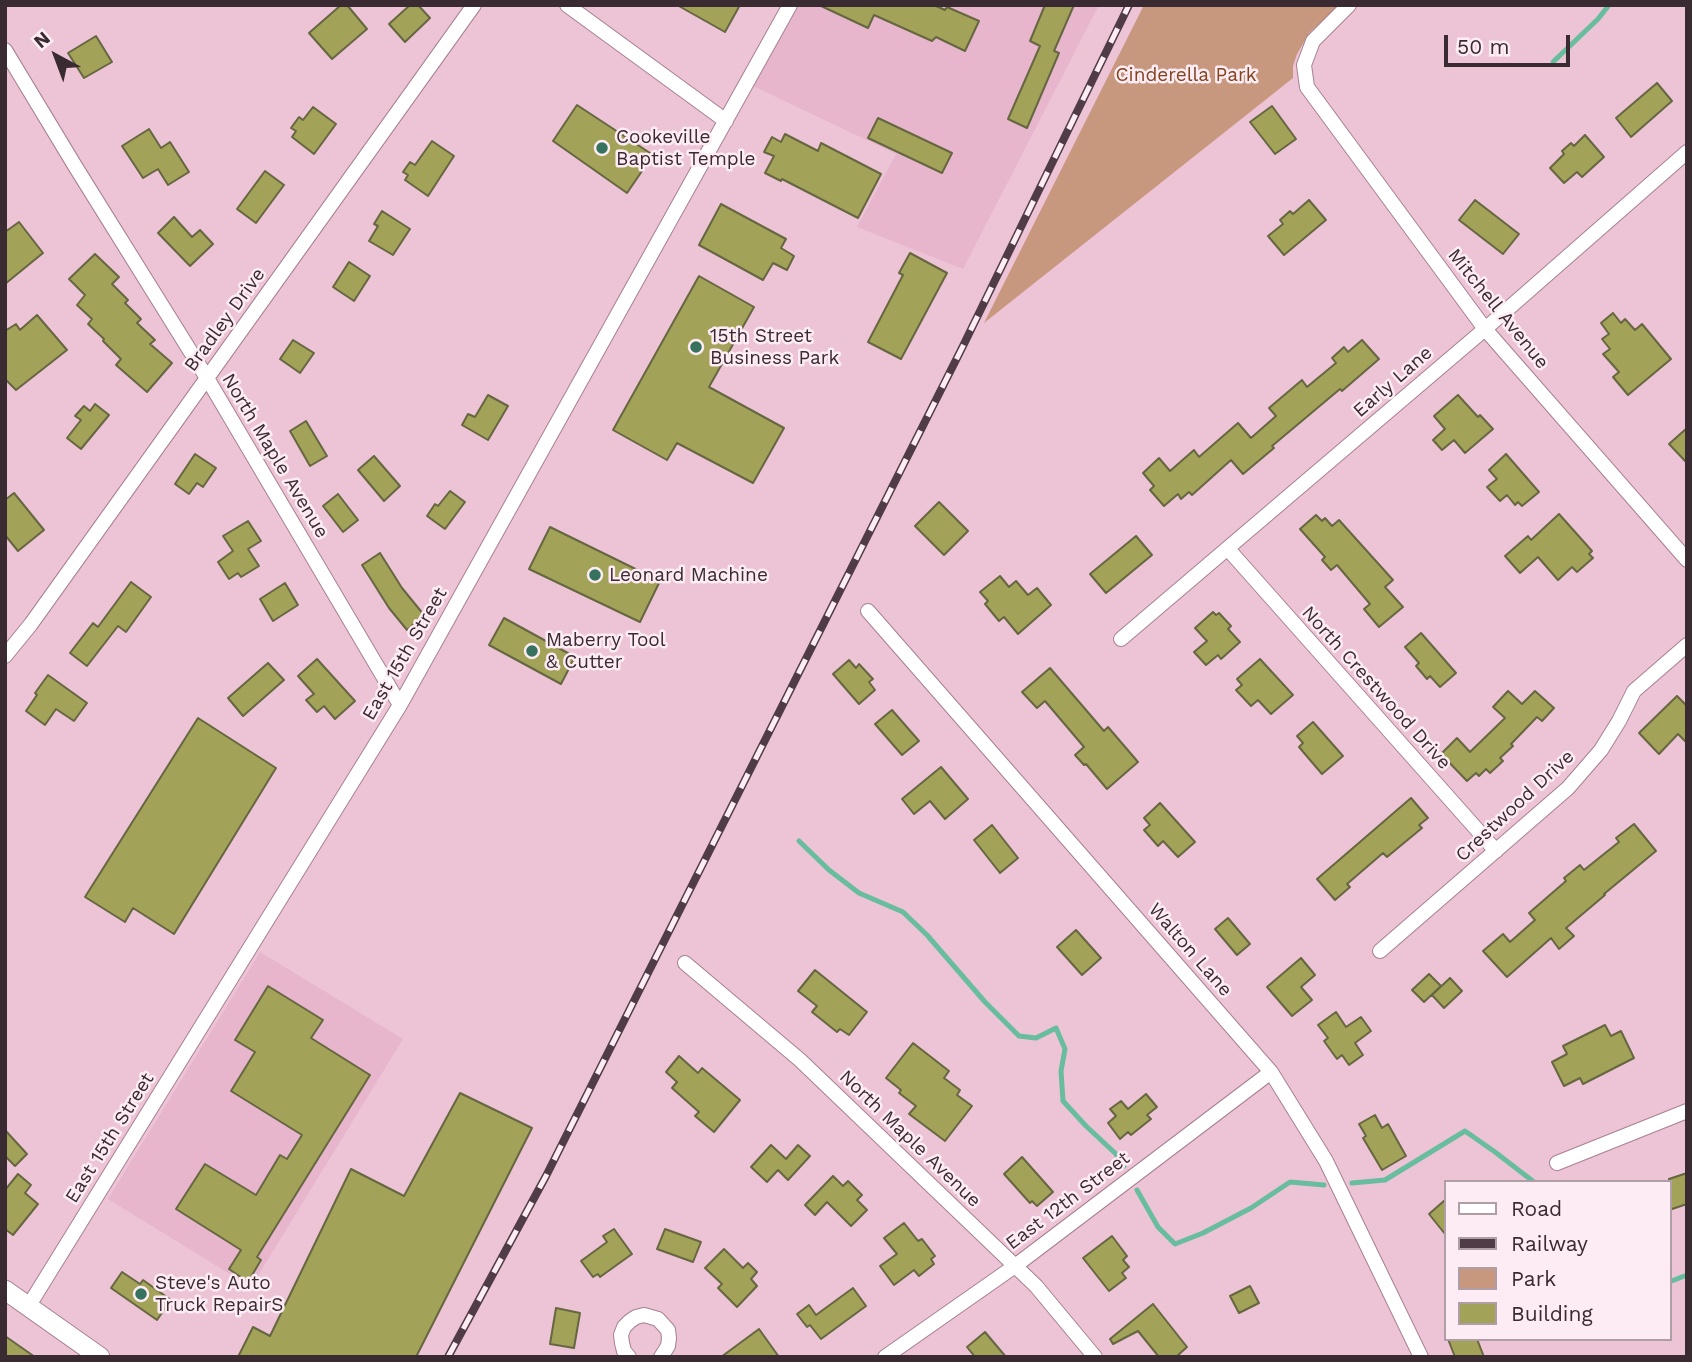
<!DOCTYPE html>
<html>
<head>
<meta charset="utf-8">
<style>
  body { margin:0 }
  #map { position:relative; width:1692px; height:1362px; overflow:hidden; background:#edc3d6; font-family:"Work Sans",sans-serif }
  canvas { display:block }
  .frame { position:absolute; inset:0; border:7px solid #3a2a32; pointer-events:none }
  .legend { position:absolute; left:1444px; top:1180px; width:228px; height:161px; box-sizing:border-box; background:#fdecf3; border:2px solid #af9ea6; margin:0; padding:9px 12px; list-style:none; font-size:21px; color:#3a2a32 }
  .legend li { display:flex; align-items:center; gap:14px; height:35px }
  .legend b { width:35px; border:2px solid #af9ea6 }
  .north { position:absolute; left:21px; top:21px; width:70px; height:70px; -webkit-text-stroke:5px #fdecf3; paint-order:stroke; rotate:319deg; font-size:19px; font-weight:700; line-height:28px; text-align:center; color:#3a2a32 }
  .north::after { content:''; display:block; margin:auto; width:24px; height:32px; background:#3a2a32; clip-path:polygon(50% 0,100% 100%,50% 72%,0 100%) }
  .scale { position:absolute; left:1444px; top:35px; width:126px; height:32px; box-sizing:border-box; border:4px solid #3a2a32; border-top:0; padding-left:9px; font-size:21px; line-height:24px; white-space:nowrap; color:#3a2a32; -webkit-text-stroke:5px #fdecf3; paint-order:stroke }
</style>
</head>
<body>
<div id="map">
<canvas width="1692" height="1362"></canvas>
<div class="frame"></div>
<ul class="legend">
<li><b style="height:9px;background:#fff"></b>Road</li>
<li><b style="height:9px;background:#503c46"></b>Railway</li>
<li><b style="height:19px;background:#c7977e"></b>Park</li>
<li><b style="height:19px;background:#a2a259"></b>Building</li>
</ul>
<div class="north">N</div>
<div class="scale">50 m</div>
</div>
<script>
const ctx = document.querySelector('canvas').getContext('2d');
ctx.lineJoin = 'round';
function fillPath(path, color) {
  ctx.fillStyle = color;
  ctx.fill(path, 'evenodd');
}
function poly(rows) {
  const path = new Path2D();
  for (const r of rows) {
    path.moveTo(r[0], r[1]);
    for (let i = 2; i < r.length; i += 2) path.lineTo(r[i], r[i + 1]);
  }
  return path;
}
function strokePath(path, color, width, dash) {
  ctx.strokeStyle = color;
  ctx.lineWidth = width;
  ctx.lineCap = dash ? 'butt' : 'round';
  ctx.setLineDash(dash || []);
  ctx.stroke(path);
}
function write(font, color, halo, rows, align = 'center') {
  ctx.font = font + ' "Work Sans",sans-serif';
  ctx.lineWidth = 5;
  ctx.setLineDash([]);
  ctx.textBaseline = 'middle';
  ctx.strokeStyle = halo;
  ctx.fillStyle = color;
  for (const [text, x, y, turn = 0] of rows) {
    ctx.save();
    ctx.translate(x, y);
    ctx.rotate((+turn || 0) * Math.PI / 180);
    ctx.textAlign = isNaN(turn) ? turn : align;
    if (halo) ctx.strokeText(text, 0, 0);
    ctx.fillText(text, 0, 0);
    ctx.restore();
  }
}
fillPath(poly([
  [798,5,1099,5,963,269,857,227,896,154,753,86],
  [260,952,403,1039,251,1287,108,1199]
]), '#e7b6cd');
fillPath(poly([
  [1144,5,1340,5,1310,32,1297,54,1293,66,1293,78,984,323]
]), '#c7977e');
strokePath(poly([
  [1553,62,1598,19,1609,5],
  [799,841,829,870,859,893,903,912,927,935,985,1002,1019,1036,1036,1038,1056,1028,1065,1049,1061,1071,1063,1101,1086,1126,1116,1154,1124,1166],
  [1352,1183,1385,1180,1465,1131,1495,1152,1534,1182],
  [1137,1190,1158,1227,1175,1244,1203,1233,1251,1208,1290,1182,1324,1185],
  [1669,1282,1687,1275]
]), '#67bd9e', 5);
const building = poly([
  [341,5,347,5,367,29,332,59,309,33,341,5],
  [410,5,418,5,430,18,405,42,389,24,410,5],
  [677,5,740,5,725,32,677,5],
  [819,5,934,5,945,10,947,7,979,21,965,51,936,37,932,41,874,15,868,28,819,5],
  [1045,5,1074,5,1054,51,1059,53,1027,128,1008,119,1040,46,1030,41,1045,5],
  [96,36,112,62,84,78,68,53,96,36],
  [1657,83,1672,101,1631,137,1616,118,1657,83],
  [577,105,653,155,627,193,553,141,577,105],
  [1272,106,1296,139,1275,154,1250,122,1272,106],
  [313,107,336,124,314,154,292,137,296,131,291,128,299,117,303,120,313,107],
  [878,118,952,153,942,173,868,138,878,118],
  [149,129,161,148,170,142,189,172,168,185,158,169,143,178,122,146,149,129],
  [785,134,818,151,821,143,881,174,858,218,782,179,781,181,765,173,774,156,764,152,772,137,781,142,785,134],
  [1585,135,1604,157,1582,177,1577,172,1564,183,1550,168,1564,154,1562,151,1571,143,1574,146,1585,135],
  [432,141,454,156,428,196,405,180,408,175,403,172,410,162,415,165,432,141],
  [265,171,284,185,256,223,237,209,265,171],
  [1309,200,1326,220,1284,255,1268,236,1283,224,1280,220,1290,211,1293,214,1309,200],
  [1475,200,1519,234,1503,254,1459,220,1475,200],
  [721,204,786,239,781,248,794,256,787,270,773,263,763,280,699,245,721,204],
  [382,211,410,229,393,255,369,241,378,226,374,224,382,211],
  [174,217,192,237,200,230,213,244,190,266,158,233,174,217],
  [19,222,43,253,5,284,5,232,19,222],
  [910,253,947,273,901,359,868,342,903,275,899,273,910,253],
  [95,254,119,277,112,284,128,300,125,303,141,319,137,323,155,340,150,344,172,363,147,392,116,365,121,359,103,341,104,339,88,324,92,319,77,305,85,295,69,279,95,254],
  [349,262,370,276,354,301,333,287,349,262],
  [699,276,754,307,709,387,784,428,753,483,677,443,667,460,613,430,699,276],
  [1613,313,1621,323,1625,319,1635,330,1642,324,1671,359,1628,395,1613,377,1619,372,1603,354,1610,349,1602,339,1609,334,1601,323,1613,313],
  [37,315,67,350,16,390,5,379,5,331,16,324,20,330,37,315],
  [293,340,314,353,300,373,280,359,293,340],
  [1362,340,1379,359,1342,391,1340,389,1272,446,1274,448,1243,474,1231,460,1192,495,1189,492,1181,499,1178,494,1164,506,1150,490,1154,486,1143,473,1159,458,1170,471,1194,450,1199,457,1238,423,1251,438,1276,416,1269,408,1302,380,1307,387,1336,363,1332,358,1344,347,1348,352,1362,340],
  [488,395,508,406,488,440,462,425,468,414,475,417,488,395],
  [1458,395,1478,417,1480,415,1493,429,1465,453,1454,440,1442,450,1433,440,1445,429,1434,416,1458,395],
  [95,404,109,415,81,449,67,438,81,420,75,416,84,406,90,411,95,404],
  [306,421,327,456,310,466,290,431,306,421],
  [1687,428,1687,463,1669,444,1687,428],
  [195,454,216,468,203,487,197,483,189,494,175,484,195,454],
  [1506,454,1539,492,1522,506,1518,502,1515,505,1507,495,1500,501,1487,487,1497,479,1489,470,1506,454],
  [374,456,400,486,384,501,358,470,374,456],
  [450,491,465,502,445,529,427,516,435,504,438,506,450,491],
  [14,493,44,530,18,551,5,535,5,500,14,493],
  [338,494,358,520,343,532,323,506,338,494],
  [939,502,968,531,944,555,915,526,939,502],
  [1559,514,1592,551,1589,554,1593,558,1577,572,1572,567,1558,580,1538,557,1520,573,1505,556,1528,536,1531,540,1559,514],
  [1316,515,1322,521,1325,518,1332,526,1339,520,1393,580,1385,587,1403,607,1379,627,1364,609,1370,604,1337,565,1331,570,1322,560,1325,557,1300,529,1316,515],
  [248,521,261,541,248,549,259,566,241,577,238,573,229,579,218,562,233,551,223,536,248,521],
  [550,527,660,581,640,622,529,569,550,527],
  [1136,536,1152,555,1106,593,1090,574,1136,536],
  [380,553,402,588,424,615,407,630,389,608,362,565,380,553],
  [1000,576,1009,587,1016,581,1028,595,1037,588,1051,605,1018,634,1004,617,999,621,985,604,988,601,980,592,1000,576],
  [131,582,151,597,126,632,118,626,87,666,70,653,93,623,98,627,131,582],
  [285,583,298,605,273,621,260,599,285,583],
  [1213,612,1216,615,1219,613,1231,626,1228,629,1240,642,1221,659,1218,655,1206,665,1194,652,1207,641,1195,628,1213,612],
  [504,618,575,657,561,684,489,645,504,618],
  [1421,633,1456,673,1440,687,1430,676,1427,679,1416,666,1419,663,1405,647,1421,633],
  [317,659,355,701,335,719,324,706,317,712,306,700,314,694,298,676,317,659],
  [1260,659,1293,695,1271,714,1258,700,1251,706,1236,690,1242,685,1237,679,1260,659],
  [849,660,856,668,859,664,873,679,869,682,875,690,859,704,833,674,849,660],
  [268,663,284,680,243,716,228,698,268,663],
  [1050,668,1104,731,1108,727,1138,762,1107,789,1086,764,1084,765,1075,755,1084,747,1045,701,1037,708,1022,692,1050,668],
  [48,675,87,703,74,721,56,709,45,725,26,711,37,695,35,693,48,675],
  [1508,691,1522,704,1535,691,1554,708,1542,721,1537,717,1511,744,1513,746,1500,758,1503,761,1490,773,1486,769,1479,776,1476,773,1467,781,1441,754,1457,738,1470,752,1505,718,1493,707,1508,691],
  [1677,696,1687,706,1687,743,1678,734,1659,754,1639,733,1677,696],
  [892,710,919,741,902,755,875,724,892,710],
  [198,718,276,768,174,934,133,908,125,922,85,897,198,718],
  [1313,722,1343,756,1322,774,1299,747,1303,743,1297,736,1313,722],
  [941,767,968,799,945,819,930,801,914,814,902,799,941,767],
  [1411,798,1428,818,1419,825,1422,828,1387,857,1383,853,1347,884,1350,887,1335,900,1317,879,1411,798],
  [1160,803,1195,842,1178,857,1163,841,1158,846,1144,830,1150,825,1144,818,1160,803],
  [1634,824,1656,851,1604,894,1605,895,1566,928,1574,936,1559,949,1551,938,1507,977,1483,951,1503,934,1510,942,1535,920,1529,913,1566,881,1564,878,1580,865,1584,870,1619,842,1616,838,1634,824],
  [992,825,1018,858,1000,873,974,840,992,825],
  [1228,918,1250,944,1237,955,1215,929,1228,918],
  [1076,930,1101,958,1082,975,1057,947,1076,930],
  [1301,958,1315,975,1301,987,1312,1000,1292,1016,1267,987,1301,958],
  [815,970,867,1012,849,1035,840,1029,837,1032,812,1012,817,1006,798,991,815,970],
  [1429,974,1441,986,1424,1002,1412,990,1429,974],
  [1450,978,1462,991,1444,1008,1432,995,1450,978],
  [268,986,323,1020,311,1038,370,1075,257,1257,261,1260,248,1282,229,1269,241,1250,176,1209,205,1164,256,1195,280,1155,287,1159,302,1135,231,1091,255,1052,235,1040,268,986],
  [1336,1012,1346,1027,1361,1017,1371,1031,1355,1043,1363,1055,1349,1065,1342,1055,1337,1059,1324,1041,1328,1038,1318,1025,1336,1012],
  [1605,1025,1611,1036,1621,1031,1634,1058,1583,1084,1580,1078,1564,1086,1552,1062,1567,1054,1563,1046,1605,1025],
  [913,1043,949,1071,944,1078,960,1090,957,1095,972,1106,945,1141,909,1114,916,1106,899,1093,901,1090,886,1078,913,1043],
  [679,1056,698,1073,702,1068,740,1100,714,1132,695,1116,699,1112,672,1088,677,1082,666,1072,679,1056],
  [460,1093,532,1128,416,1357,238,1357,253,1327,270,1336,351,1169,404,1196,460,1093],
  [1146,1094,1157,1107,1147,1115,1151,1119,1131,1135,1128,1132,1120,1139,1108,1123,1116,1116,1110,1109,1121,1101,1128,1109,1146,1094],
  [1375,1115,1382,1128,1388,1124,1406,1156,1382,1170,1363,1138,1366,1136,1359,1124,1375,1115],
  [5,1130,27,1154,15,1166,5,1156,5,1130],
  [771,1145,786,1159,798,1145,810,1156,788,1180,778,1170,767,1182,751,1167,771,1145],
  [1022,1157,1053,1192,1037,1206,1032,1201,1030,1203,1004,1174,1022,1157],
  [1687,1173,1687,1204,1669,1210,1669,1179,1687,1173],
  [18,1174,31,1185,25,1193,38,1204,13,1235,5,1229,5,1190,18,1174],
  [833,1176,843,1186,848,1181,862,1195,857,1200,867,1210,851,1226,827,1202,815,1215,805,1205,833,1176],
  [1445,1200,1445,1234,1429,1214,1445,1200],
  [904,1223,918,1241,922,1239,935,1256,931,1259,934,1264,919,1276,914,1270,894,1285,880,1266,897,1254,884,1238,904,1223],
  [614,1229,632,1254,600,1277,598,1274,593,1277,581,1261,607,1242,603,1236,614,1229],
  [665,1229,701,1242,693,1262,657,1249,665,1229],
  [1112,1236,1127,1256,1123,1260,1129,1267,1122,1273,1126,1278,1109,1291,1083,1258,1112,1236],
  [724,1249,743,1268,748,1263,757,1272,751,1279,757,1286,737,1307,718,1288,722,1284,705,1268,724,1249],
  [122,1272,140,1284,143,1280,171,1300,157,1320,111,1288,122,1272],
  [1250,1286,1259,1303,1239,1313,1230,1296,1250,1286],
  [853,1288,866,1306,821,1339,810,1325,807,1327,797,1314,809,1305,816,1315,853,1288],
  [1153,1304,1187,1347,1176,1357,1159,1357,1138,1331,1113,1344,1110,1339,1153,1304],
  [556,1308,580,1313,574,1348,550,1344,556,1308],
  [759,1329,779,1357,721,1357,759,1329],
  [985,1332,1006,1357,975,1357,967,1347,985,1332],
  [5,1336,35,1357,5,1357,5,1336],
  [1448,1339,1477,1339,1484,1357,1455,1357,1448,1339]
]);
fillPath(building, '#a2a259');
strokePath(building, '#666641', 2);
const street = poly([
  [567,5,726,121],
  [1349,5,1313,41,1304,65,1307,87,1485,329,1687,560],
  [5,50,75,166,207,378,400,705],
  [1228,549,1496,851],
  [868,611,1271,1072,1326,1161,1421,1357],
  [1121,639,1485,329,1687,152],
  [5,656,31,624,474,5],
  [1380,951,1568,788,1601,750,1619,721,1634,691,1687,645],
  [685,963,800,1060,1036,1286,1095,1357],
  [1557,1163,1687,1111],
  [28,1307,400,705,790,5],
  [629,1357,624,1351,622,1343,621,1335,624,1327,630,1321,636,1317,644,1315,658,1319,668,1330,669,1338,668,1346,661,1357],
  [885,1357,1015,1266,1271,1072]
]);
const secondary = poly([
  [5,1290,100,1357]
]);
strokePath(street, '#a78092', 16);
strokePath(secondary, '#a78092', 21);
strokePath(street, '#fff', 14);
strokePath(secondary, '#fff', 19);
const rail = poly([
  [448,1357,546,1176,963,346,1129,5]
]);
strokePath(rail, '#503c46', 8);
strokePath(rail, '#fdecf3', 5, [16]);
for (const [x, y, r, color] of [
  [602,148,7,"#36725e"],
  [696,347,7,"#36725e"],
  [595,575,7,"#36725e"],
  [532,651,7,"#36725e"],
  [141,1294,7,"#36725e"]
]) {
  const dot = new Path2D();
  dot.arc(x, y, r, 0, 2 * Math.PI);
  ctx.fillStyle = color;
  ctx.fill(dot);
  strokePath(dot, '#fdecf3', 2.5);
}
write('19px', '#82431d', '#fdecf3', [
  ["Cinderella Park",1186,75]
]);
write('19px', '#3a2a32', '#fdecf3', [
  ["Cookeville",616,137],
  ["Baptist Temple",616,159],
  ["15th Street",710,336],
  ["Business Park",710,358],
  ["Leonard Machine",609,575],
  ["Maberry Tool",546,640],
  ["& Cutter",546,662],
  ["Steve's Auto",155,1283],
  ["Truck RepairS",155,1305]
], 'left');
write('19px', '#3a2a32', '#fdecf3', [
  ["Mitchell Avenue",1498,309,51],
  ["Bradley Drive",225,320,-54],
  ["Early Lane",1393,382,-41],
  ["North Maple Avenue",275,456,59],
  ["East 15th Street",405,654,-60],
  ["North Crestwood Drive",1376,688,48],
  ["Crestwood Drive",1515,806,-43],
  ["Walton Lane",1190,950,49],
  ["East 15th Street",110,1138,-58],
  ["North Maple Avenue",910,1139,44],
  ["East 12th Street",1068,1201,-37]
]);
</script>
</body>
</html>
